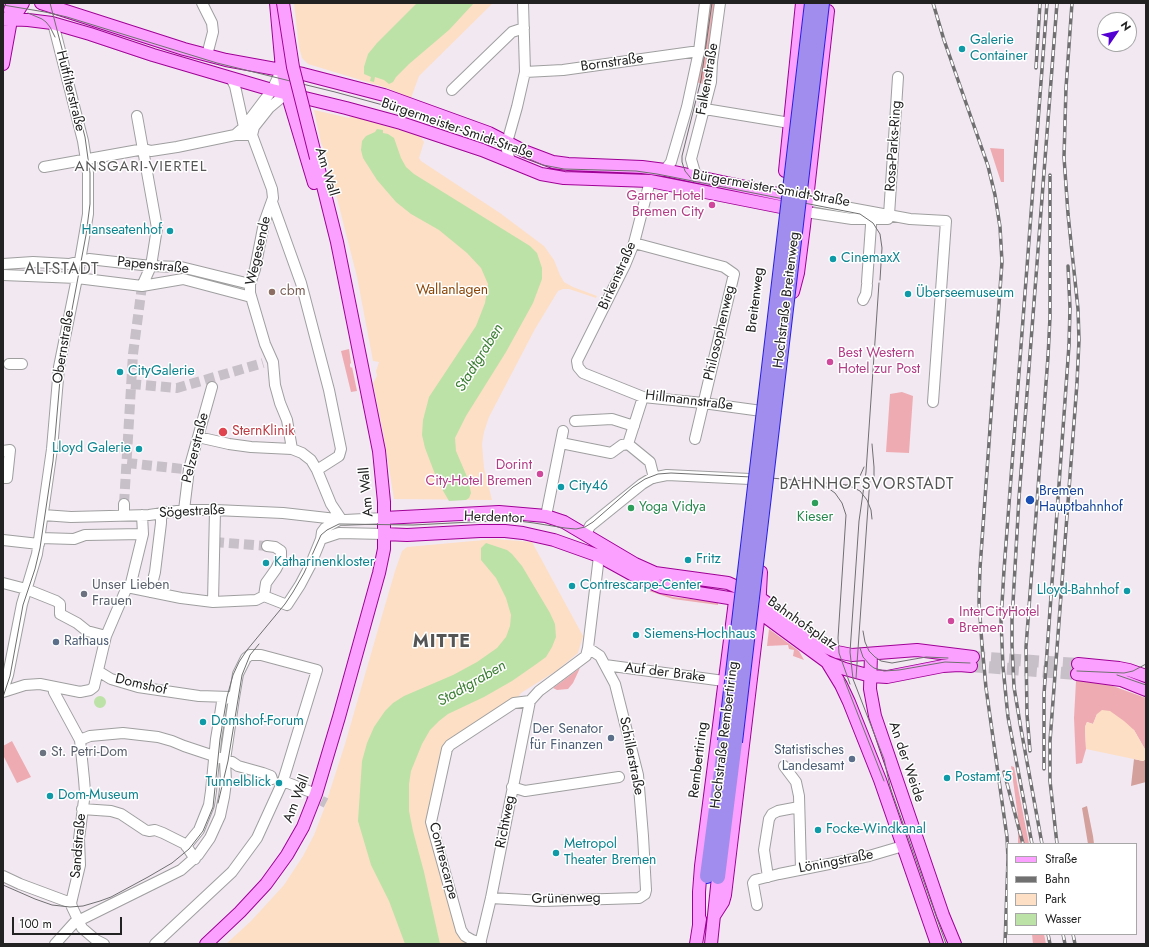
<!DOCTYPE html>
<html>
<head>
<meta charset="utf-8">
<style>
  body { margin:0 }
  #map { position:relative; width:1149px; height:947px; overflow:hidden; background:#f2e8f2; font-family:Jost,sans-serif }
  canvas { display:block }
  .frame { position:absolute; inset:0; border:4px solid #222; pointer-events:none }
  .legend { position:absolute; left:1007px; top:843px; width:130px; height:92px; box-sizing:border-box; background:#fff; border:1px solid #a7a7a7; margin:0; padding:5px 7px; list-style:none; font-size:12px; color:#222 }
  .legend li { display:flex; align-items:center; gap:8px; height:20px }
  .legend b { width:20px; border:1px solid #a7a7a7 }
  .north { position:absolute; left:1097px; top:12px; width:40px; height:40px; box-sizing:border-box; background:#fff; border:1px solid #a7a7a7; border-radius:50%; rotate:56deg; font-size:11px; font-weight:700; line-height:16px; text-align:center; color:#222 }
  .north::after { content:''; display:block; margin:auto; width:14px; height:18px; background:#5400d3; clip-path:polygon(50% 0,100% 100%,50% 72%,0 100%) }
  .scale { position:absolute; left:12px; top:917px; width:110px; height:18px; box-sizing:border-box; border:2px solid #222; border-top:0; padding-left:5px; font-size:12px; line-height:14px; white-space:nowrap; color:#222; -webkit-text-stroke:3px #fff; paint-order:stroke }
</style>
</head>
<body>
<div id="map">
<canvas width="1149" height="947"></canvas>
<div class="frame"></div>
<ul class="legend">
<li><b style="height:5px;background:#fca0ff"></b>Straße</li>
<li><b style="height:5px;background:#707070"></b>Bahn</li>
<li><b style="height:11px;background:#fddfc5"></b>Park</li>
<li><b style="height:11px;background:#bde2a7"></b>Wasser</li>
</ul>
<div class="north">N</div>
<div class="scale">100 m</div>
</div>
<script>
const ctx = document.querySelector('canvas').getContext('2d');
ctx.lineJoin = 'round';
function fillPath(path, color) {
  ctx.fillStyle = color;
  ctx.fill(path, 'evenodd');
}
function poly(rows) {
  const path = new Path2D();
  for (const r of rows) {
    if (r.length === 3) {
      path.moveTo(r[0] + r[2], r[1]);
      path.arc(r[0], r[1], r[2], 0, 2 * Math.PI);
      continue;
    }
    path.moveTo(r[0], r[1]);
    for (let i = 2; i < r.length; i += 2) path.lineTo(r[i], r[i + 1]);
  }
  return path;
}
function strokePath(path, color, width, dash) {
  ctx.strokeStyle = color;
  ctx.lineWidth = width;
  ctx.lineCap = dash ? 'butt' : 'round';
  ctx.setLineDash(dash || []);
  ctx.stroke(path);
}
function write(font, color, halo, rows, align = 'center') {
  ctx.font = font + ' Jost,sans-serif';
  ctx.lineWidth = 3;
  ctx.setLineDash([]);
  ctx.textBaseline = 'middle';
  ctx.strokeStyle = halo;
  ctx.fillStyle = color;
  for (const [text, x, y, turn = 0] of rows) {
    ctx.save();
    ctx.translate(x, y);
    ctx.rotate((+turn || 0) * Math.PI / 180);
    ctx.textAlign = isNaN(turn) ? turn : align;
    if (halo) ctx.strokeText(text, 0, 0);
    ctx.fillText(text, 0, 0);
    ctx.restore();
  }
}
fillPath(poly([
  [708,3,717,3,707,85,696,82],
  [990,148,1004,149,1004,182,1001,182],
  [349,349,351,363,350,364,350,366,351,368,352,367,357,391,351,392,341,351],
  [902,392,913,396,909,453,886,452,890,394],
  [649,591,655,591,673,597,718,602,718,605,673,599],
  [769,629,799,651,804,660,793,656,794,650,789,649,788,645,767,646],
  [580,668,573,683,568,689,557,690,553,688],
  [1076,681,1099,681,1146,698,1146,751,1134,730,1097,714,1093,724,1087,722,1085,727,1086,749,1082,763,1076,764,1074,718],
  [12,741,31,777,17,783,3,755,3,746],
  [1011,766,1014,767,1029,844,1018,844,1018,817],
  [1032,934,1044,934,1046,944,1033,944]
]), '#eeacb2');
fillPath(poly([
  [1134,759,1143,761,1146,759,1146,782,1131,786],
  [1087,806,1093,836,1094,844,1088,844,1082,808]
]), '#d3a09b');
fillPath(poly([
  [294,3,493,3,419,76,411,98,387,88,308,64,302,58,299,47],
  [314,110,349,118,352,116,420,136,424,142,419,158,421,161,500,213,544,246,554,260,560,275,564,282,573,287,597,296,596,298,569,289,563,289,558,291,535,329,489,417,484,432,482,444,484,468,492,500,394,499,383,432,373,383,377,376,376,371,379,362,373,361,357,277,325,151,321,143],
  [495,539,532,542,583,636,578,653,556,671,521,693,517,699,449,742,430,808,467,944,226,944,251,921,284,885,303,856,314,835,324,809,345,744,381,619,395,571,402,551,407,547],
  [1102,710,1110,711,1124,721,1134,730,1146,751,1146,759,1143,761,1086,749,1085,727,1087,722,1093,724,1097,714]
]), '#fddfc5');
fillPath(poly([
  [417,3,474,3,449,30,409,64,396,77,393,82,389,84,384,80,375,77,374,82,370,81,371,77,364,74,364,67,368,54,377,43],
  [377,129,383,130,383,133,388,134,394,138,401,158,406,167,414,174,530,246,537,253,542,268,542,279,533,303,506,352,466,416,455,438,456,451,468,479,471,493,469,498,466,500,449,501,438,482,425,448,422,435,423,420,429,397,476,326,485,303,488,284,481,268,467,253,439,230,411,214,396,202,377,180,363,158,361,150,362,141,366,136,375,132],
  [486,543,507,550,512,554,522,566,550,613,555,624,556,637,552,647,546,657,535,665,512,681,484,697,448,714,439,721,430,730,422,744,411,771,409,784,409,811,413,831,424,872,440,944,405,944,389,901,371,865,358,821,362,761,367,743,374,727,385,711,393,703,404,696,453,675,477,662,497,648,506,637,510,626,511,615,506,598,496,578,481,560,481,548],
  [100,702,6]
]), '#bde2a7');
strokePath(poly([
  [131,384,177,388,263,363],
  [127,463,183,469],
  [124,504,133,354,142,286],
  [214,542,267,546],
  [308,794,326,803]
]), '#c8c0c8', 10, [10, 5]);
strokePath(poly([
  [973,657,1078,664],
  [971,666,1077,674]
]), '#c8c0c8', 12, [12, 6]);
const minor = poly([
  [202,3,212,23,213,32,207,55],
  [525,72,563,70,699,51],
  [231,78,235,86,244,127],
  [452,90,512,32,524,28],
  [705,109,790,123],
  [137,116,157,228,151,266,142,286],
  [235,135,244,127,272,90,282,69],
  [252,135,272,189,273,198,264,223,255,269,250,284,250,293,265,344,273,362,275,385,280,403,287,420,292,449],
  [252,135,254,127,269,108,287,93],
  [510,162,506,146,517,107,525,72,523,3],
  [44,167,144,149,151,151,177,147,235,135,252,135],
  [665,170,671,162,687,107,699,51,705,3],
  [696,176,691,159,711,82,712,62,720,3],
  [650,181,634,243,625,265,577,361,578,367,583,373,643,397,703,403,769,412],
  [807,200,910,219,946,221,933,402],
  [272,202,301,283,329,390,341,449,339,456,317,470],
  [806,212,852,219,888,219],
  [889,215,898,77],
  [634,243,724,267,734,274,695,439],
  [3,264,33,262,69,264,89,259,151,266,181,267,250,284],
  [3,275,77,278,142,286,183,279,251,297],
  [867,282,871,225,871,213],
  [863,300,866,294,867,285],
  [9,364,22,364],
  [575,421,612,419,634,426],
  [198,437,229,444,251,447,292,449,302,453,311,460,317,470,331,504,341,519],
  [561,443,611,453,622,445,628,444,650,462,654,478],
  [628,444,643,397],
  [3,451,10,450,7,478,3,478],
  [184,510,189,469,212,387],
  [43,515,71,517,149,515,184,510,215,510,283,513,345,520,384,518],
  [124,515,124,504],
  [546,516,563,431],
  [586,534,590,526,642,484,652,478,667,475,750,479],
  [40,538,74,539,85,535,143,534,142,515],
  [321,539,339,533,384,534],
  [3,540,39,544],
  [3,583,26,589,56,601,60,604,60,614,77,623,87,631,106,636],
  [127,587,181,598,213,602,256,600,264,596],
  [150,592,155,572,161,523,161,513],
  [264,596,287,605,300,585,310,566,321,539,322,532,325,528,341,519],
  [264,596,266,583,276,569,281,559,281,551,275,547,267,546],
  [213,602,215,510],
  [605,665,724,681],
  [98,671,111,679,138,687,199,696,230,697],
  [53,687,54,692,80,740,84,779,85,792,79,839,80,865,71,903,72,907,82,928,96,940,104,944],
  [3,690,8,675,22,604,37,554,52,449,59,367,77,278,88,214,88,173,83,141,53,23],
  [3,692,25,685,40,684,80,692,90,690,94,687,106,636,127,587,131,583,143,534],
  [80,740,90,736,123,733,158,737,172,741,184,746,232,762,238,766,263,773,271,776,272,779],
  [784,766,796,782,799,796,801,869],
  [283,781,316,794],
  [512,787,525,791,619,777],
  [82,809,111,811,121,814,145,830,149,831,155,830,163,833,185,844,195,859],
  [186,846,199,830,209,805,211,791,216,739,220,715,222,702,227,697],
  [3,876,20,884,71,903],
  [768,877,764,850,769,819,772,814,778,811,799,807],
  [491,898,543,901,639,898,645,894,646,890,643,836,638,775,615,684,600,656,588,648],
  [757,905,753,883,755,880,779,874,869,856,903,846],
  [481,943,472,940,465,936,461,930,431,822,447,749,450,745,514,703,530,701,539,691,586,656,588,648,599,556],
  [55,944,74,923,181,870,198,855,210,838,220,816,224,797,226,782,225,760,234,698,238,674,246,658,250,655,261,655,317,670,283,781,257,838,232,872,155,944],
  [480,944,491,898,530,701]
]);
const major = poly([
  [41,3,184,49,226,60,303,74,384,95,489,133,524,151,553,162,568,164,642,167,665,170,798,198],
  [276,3,282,69,287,93,314,183],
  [3,19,28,20,52,23,90,34,153,55,231,78,272,90,346,108,401,123,482,150,541,174,564,178,650,181,796,210],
  [11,19,18,11,23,3],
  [3,64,11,20,10,10,13,3],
  [785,171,802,3],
  [793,292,798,273,804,226,828,11],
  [384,518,499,512,546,516,564,522,635,564,655,573,728,583,737,587,760,598,828,648,837,652,852,655,917,650,973,657],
  [384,534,407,535,480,531,505,531,523,533,554,540,599,556,637,577,661,587,735,599,759,612,827,662,845,669,871,676,887,677,943,666,959,665,971,666],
  [871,654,870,689,875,716,943,915,955,944],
  [827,662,841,685,849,702,880,780,937,944],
  [1078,664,1119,668,1129,670,1146,676],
  [1077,674,1121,680,1146,690],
  [714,916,723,902,725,895,759,612,761,572],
  [699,925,699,892,701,866,735,601],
  [206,944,240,912,266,884,287,855,303,827,316,794,339,717,379,573,384,549,384,502,379,451,337,242,316,158],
  [696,944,700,919],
  [711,944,718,877]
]);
const highway = poly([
  [707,876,725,741],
  [718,877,735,742]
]);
strokePath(minor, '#9f9f9f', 12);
strokePath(major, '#9f0095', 14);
strokePath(highway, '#2a20e5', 16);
strokePath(minor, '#fff', 10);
strokePath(major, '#fca0ff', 12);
strokePath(highway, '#a18ded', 14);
strokePath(poly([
  [3,5,45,12,67,17,217,63,335,92,394,108,460,129,543,165,564,169,636,171,657,174,860,214,873,223,880,234,882,248,880,280],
  [28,13,42,19,46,22,50,27,55,37],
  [694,182,685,171,682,162,682,156,701,80,712,3],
  [879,283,866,472,859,521,850,652,853,679,884,759,891,791],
  [872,444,874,467,874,484],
  [818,483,825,486,835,493,842,503,846,515,838,638,839,653,850,684],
  [845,486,857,480,860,476,864,467],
  [863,631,865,642,869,651,875,657,881,661,892,663,926,657,948,658],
  [860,648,863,657,870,665,874,668,884,671,899,670,945,662,970,663],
  [1077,671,1124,673,1133,671,1146,664],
  [1117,675,1146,685],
  [856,678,870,478],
  [844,679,884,781],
  [3,697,10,676,23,605,35,569,40,548,53,461,61,368,86,235,90,204,90,173,85,137,50,3],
  [890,787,946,944],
  [218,803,228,761,242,675,250,655,259,644],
  [3,885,35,899,52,905,70,907,83,906,100,901,111,897,148,877,172,863,189,849,203,831,213,807,220,739,227,697,233,675,239,662,247,650,285,604,293,592,304,573,321,535,327,530,339,524,413,525,511,520,534,523,565,528,576,529,585,527,593,522,633,487,645,479,658,474,671,473,771,478,848,485,860,491,867,500,871,510,872,519]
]), '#707070', 1);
const rail = poly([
  [933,3,944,40,988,166,995,195,1000,227,1002,262,980,568,979,602,982,645,986,688,1007,837,1008,859,1005,944],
  [1036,68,1040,3],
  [1030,751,1027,715,1026,647,1048,357,1050,317,1050,175],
  [1044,769,1044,694,1069,345,1070,308,1068,266],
  [1004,772,1023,844],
  [1032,844,1008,717,1003,667,1001,621,1004,570,1047,3],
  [1042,844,1021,729,1014,687,1012,645,1012,620,1019,498,1057,3],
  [1057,844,1050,781,1050,741,1077,383,1079,340,1078,309,1068,214,1064,157,1066,88,1072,3],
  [1048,934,1050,944],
  [1063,934,1065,944],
  [1073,934,1075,944]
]);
strokePath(rail, '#707070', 3.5);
strokePath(rail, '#fff', 2, [6]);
const majorBridge = poly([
  [283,3,293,67,316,158]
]);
const highwayBridge = poly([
  [725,741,812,3],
  [735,742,822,3]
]);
strokePath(majorBridge, '#9f0095', 14, []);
strokePath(highwayBridge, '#2a20e5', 16, []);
strokePath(majorBridge, '#fca0ff', 12);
strokePath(highwayBridge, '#a18ded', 14);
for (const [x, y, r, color] of [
  [962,49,4,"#0f9aa8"],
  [712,205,4,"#d1479c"],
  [170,231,4,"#0f9aa8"],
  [833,259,4,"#0f9aa8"],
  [272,292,4,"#8d6e63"],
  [908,294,4,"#0f9aa8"],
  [830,362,4,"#d1479c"],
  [120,372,4,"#0f9aa8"],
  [223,432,5,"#e0444e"],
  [139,449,4,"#0f9aa8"],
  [540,474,4,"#d1479c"],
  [561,487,4,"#0f9aa8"],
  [1030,500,5,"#1a4fb4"],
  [815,503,4,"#2e9e5b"],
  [631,508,4,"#2e9e5b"],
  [688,560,4,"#0f9aa8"],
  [266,563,4,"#0f9aa8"],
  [572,586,4,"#0f9aa8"],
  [1127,591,4,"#0f9aa8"],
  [84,594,4,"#6b7280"],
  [951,621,4,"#d1479c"],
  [636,635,4,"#0f9aa8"],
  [56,642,4,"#5c6f8a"],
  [203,722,4,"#0f9aa8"],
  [611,738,4,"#5c6f8a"],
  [43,753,4,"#6b7280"],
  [852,759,4,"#5c6f8a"],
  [947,778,4,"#0f9aa8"],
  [279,783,4,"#0f9aa8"],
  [50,796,4,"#0f9aa8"],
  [818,830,4,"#0f9aa8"],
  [556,853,4,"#0f9aa8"]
]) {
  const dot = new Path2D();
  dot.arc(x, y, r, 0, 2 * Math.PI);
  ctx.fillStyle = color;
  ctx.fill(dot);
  strokePath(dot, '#fff', 1.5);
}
write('14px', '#0d838f', '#fff', [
  ["Galerie",970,41],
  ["Container",970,57],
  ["Hanseatenhof",162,231,"right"],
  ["CinemaxX",841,259],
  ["Überseemuseum",916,294],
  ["CityGalerie",128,372],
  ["Lloyd Galerie",131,449,"right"],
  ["City46",569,487],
  ["Fritz",696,560],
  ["Katharinenkloster",274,563],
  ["Contrescarpe-Center",580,586],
  ["Lloyd-Bahnhof",1119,591,"right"],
  ["Siemens-Hochhaus",644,635],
  ["Domshof-Forum",211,722],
  ["Postamt 5",955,778],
  ["Tunnelblick",271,783,"right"],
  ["Dom-Museum",58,796],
  ["Focke-Windkanal",826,830],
  ["Metropol",564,845],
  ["Theater Bremen",564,861]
], 'left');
write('14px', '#222', '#fff', [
  ["Bornstraße",612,63,-8],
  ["Falkenstraße",708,79,-80],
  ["Hutfilterstraße",70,91,76],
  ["Bürgermeister-Smidt-Straße",457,129,19],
  ["Rosa-Parks-Ring",894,146,-86],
  ["Am Wall",326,172,73],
  ["Bürgermeister-Smidt-Straße",771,189,10],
  ["Wegesende",259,251,-77],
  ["Papenstraße",153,266,6],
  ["Birkenstraße",618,276,-66],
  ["Breitenweg",756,300,-83],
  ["Hochstraße Breitenweg",787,300,-83],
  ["Philosophenweg",720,333,-77],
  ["Obernstraße",64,347,-81],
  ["Hillmannstraße",689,401,7],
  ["Pelzerstraße",196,448,-76],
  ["Am Wall",367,492,-95],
  ["Sögestraße",192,512,-3],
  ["Herdentor",494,518,2],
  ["Bahnhofsplatz",802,624,35],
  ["Auf der Brake",665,673,7],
  ["Domshof",141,685,13],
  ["Hochstraße Rembertiring",725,735,-83],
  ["Schillerstraße",631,756,79],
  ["Rembertiring",699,760,-83],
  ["An der Weide",906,762,71],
  ["Am Wall",297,799,-69],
  ["Richtweg",506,822,-79],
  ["Sandstraße",79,846,-85],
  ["Contrescarpe",443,861,75],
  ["Löningstraße",836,862,-11],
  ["Grünenweg",566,899,-1]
]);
write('14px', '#b23c85', '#fff', [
  ["Garner Hotel",704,197],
  ["Bremen City",704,213],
  ["Best Western",838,354,"left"],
  ["Hotel zur Post",838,370,"left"],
  ["Dorint",532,466],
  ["City-Hotel Bremen",532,482],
  ["InterCityHotel",959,613,"left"],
  ["Bremen",959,629,"left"]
], 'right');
write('14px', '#8a4506', '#fff', [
  ["Wallanlagen",452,291]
]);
write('14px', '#785e54', '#fff', [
  ["cbm",280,292]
], 'left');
write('14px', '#be3a42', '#fff', [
  ["SternKlinik",232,432]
], 'left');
write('14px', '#164399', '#fff', [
  ["Bremen",1039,492],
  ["Hauptbahnhof",1039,508]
], 'left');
write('14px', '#27864d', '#fff', [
  ["Yoga Vidya",639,508],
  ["Kieser",815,518,"center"]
], 'left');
write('14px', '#5b616d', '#fff', [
  ["Unser Lieben",92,586],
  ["Frauen",92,602],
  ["St. Petri-Dom",51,753]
], 'left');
write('14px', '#4e5e75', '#fff', [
  ["Rathaus",64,642,"left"],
  ["Der Senator",603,730],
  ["für Finanzen",603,746],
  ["Statistisches",844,751],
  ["Landesamt",844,767]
], 'right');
ctx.letterSpacing = '1px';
write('15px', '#555', '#fff', [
  ["ANSGARI-VIERTEL",141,167]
]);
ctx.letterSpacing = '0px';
write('italic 15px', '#3c7e34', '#fff', [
  ["Stadtgraben",480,358,-58],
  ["Stadtgraben",472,684,-30]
]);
ctx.letterSpacing = '1px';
write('16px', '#555', '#fff', [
  ["ALTSTADT",62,270],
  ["BAHNHOFSVORSTADT",867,485]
]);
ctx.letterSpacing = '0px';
ctx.letterSpacing = '1px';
write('bold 18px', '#555', '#fff', [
  ["MITTE",442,643]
]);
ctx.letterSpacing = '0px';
</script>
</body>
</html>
